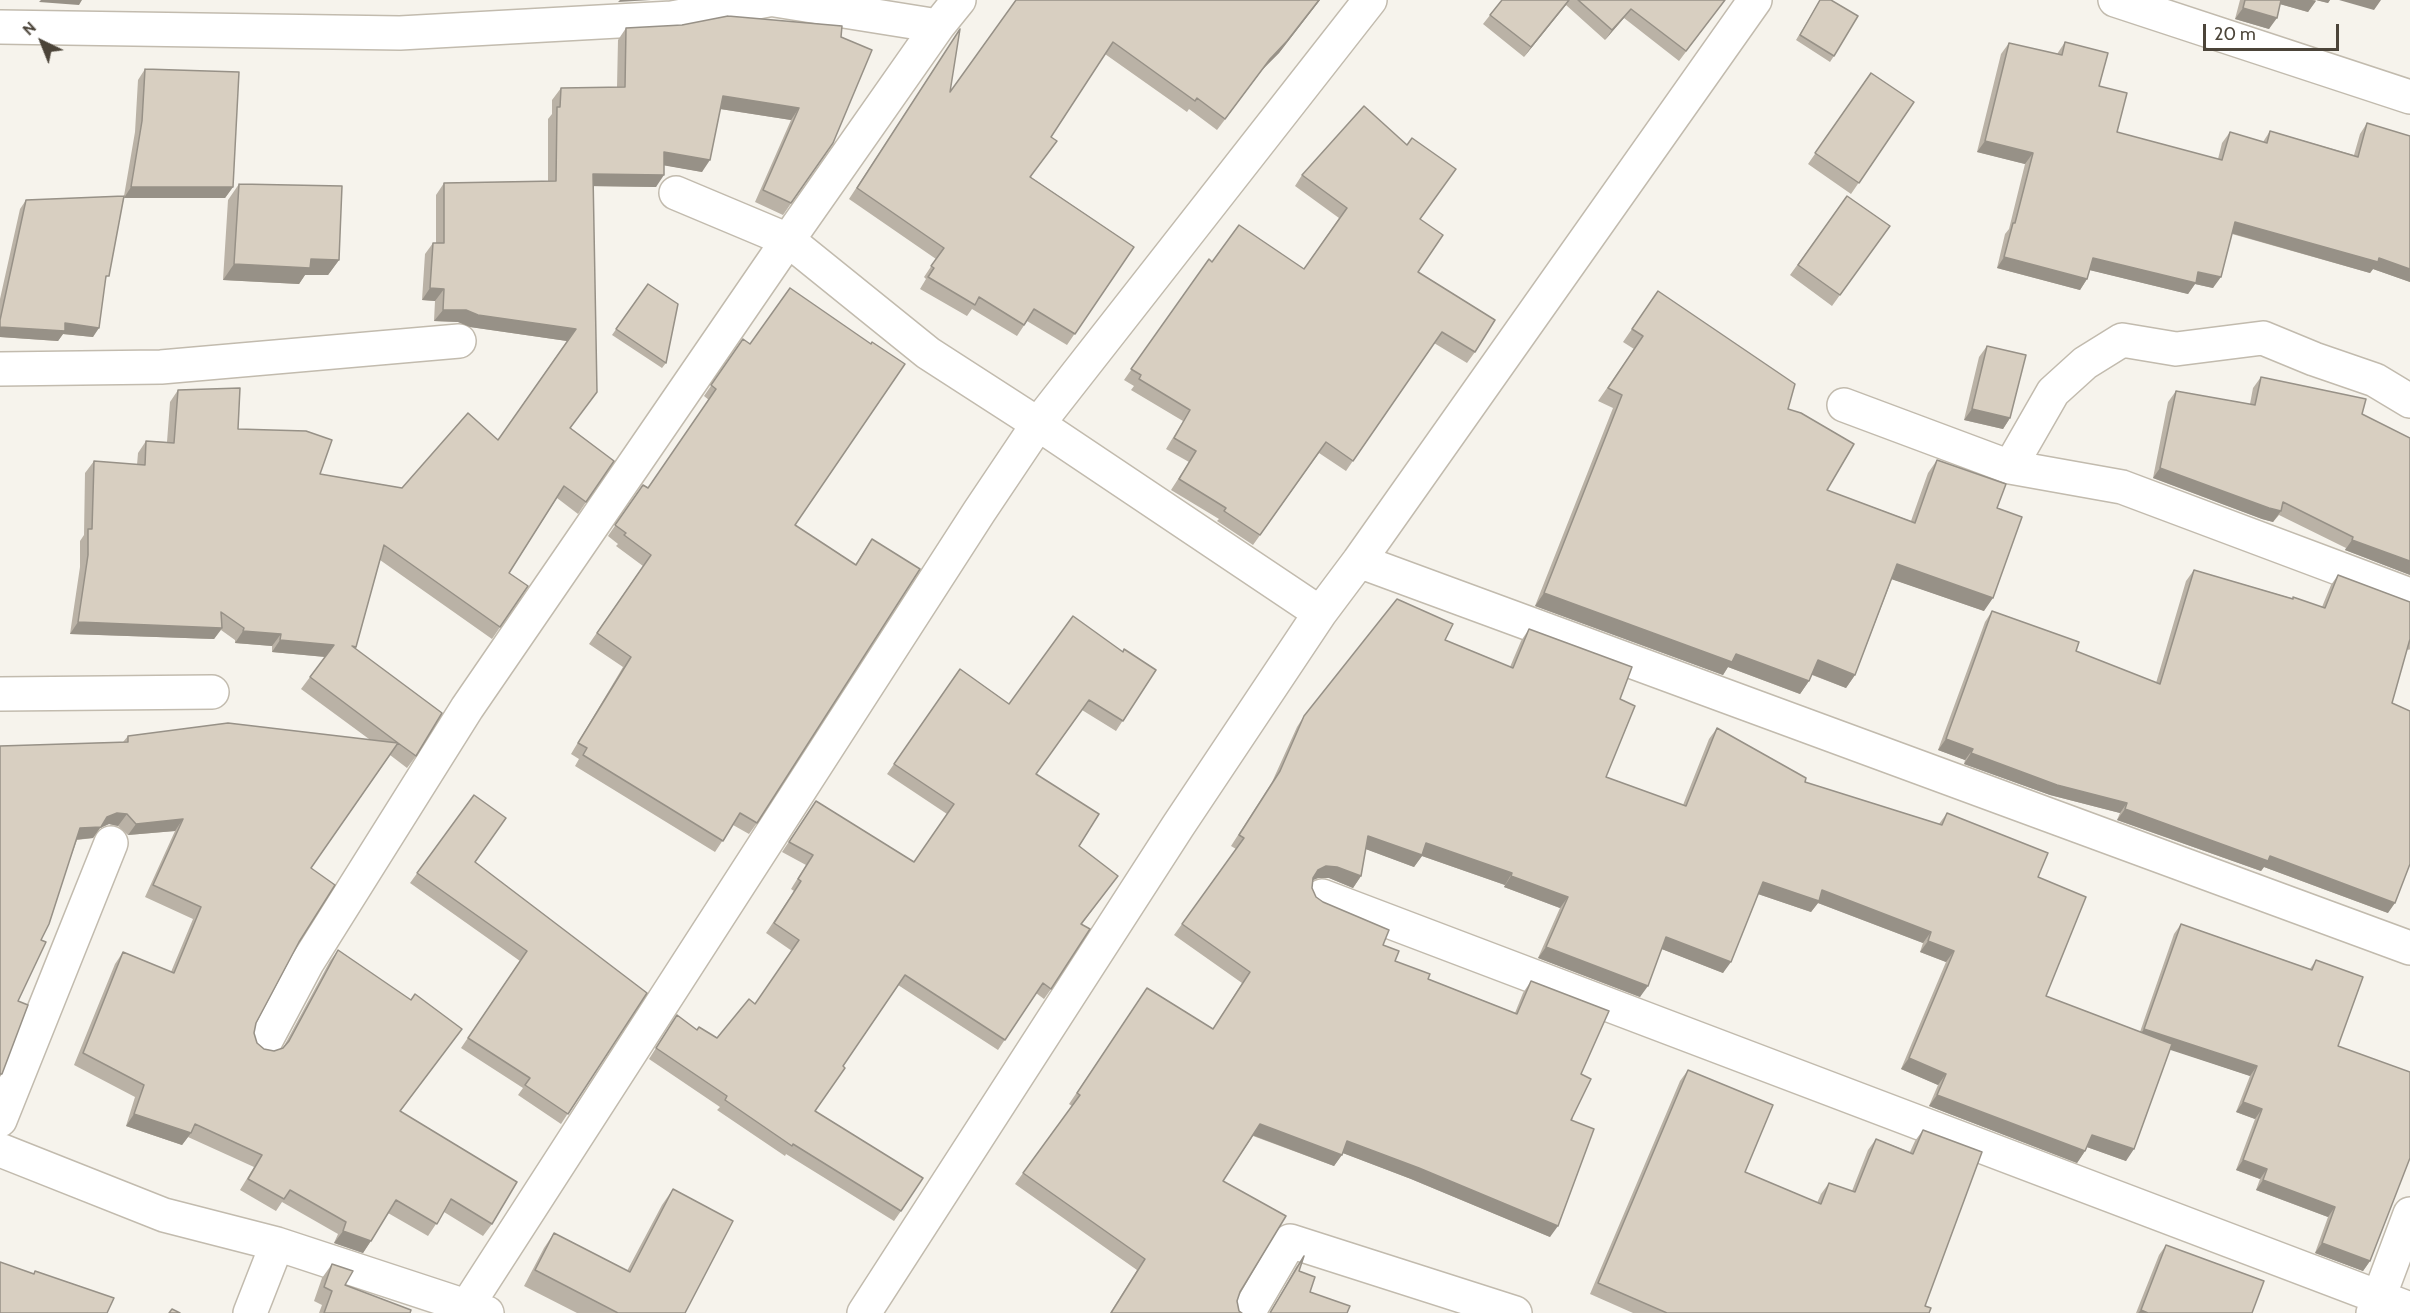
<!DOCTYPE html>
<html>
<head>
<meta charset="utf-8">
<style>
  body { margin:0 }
  #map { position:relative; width:2410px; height:1313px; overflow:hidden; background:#f6f3ec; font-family:Cabin,sans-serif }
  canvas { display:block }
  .north { position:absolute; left:12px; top:12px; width:60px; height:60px; -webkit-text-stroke:4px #fff; paint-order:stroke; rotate:317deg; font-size:16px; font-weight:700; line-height:24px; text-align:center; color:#4b4439 }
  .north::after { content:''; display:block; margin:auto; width:21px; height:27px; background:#4b4439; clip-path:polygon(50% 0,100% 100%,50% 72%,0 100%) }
  .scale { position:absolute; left:2203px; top:24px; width:136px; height:27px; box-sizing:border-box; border:3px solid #4b4439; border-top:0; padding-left:8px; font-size:18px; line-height:21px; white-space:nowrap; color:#4b4439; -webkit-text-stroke:4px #fff; paint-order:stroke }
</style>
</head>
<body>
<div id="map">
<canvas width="2410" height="1313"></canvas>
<div class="north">N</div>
<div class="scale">20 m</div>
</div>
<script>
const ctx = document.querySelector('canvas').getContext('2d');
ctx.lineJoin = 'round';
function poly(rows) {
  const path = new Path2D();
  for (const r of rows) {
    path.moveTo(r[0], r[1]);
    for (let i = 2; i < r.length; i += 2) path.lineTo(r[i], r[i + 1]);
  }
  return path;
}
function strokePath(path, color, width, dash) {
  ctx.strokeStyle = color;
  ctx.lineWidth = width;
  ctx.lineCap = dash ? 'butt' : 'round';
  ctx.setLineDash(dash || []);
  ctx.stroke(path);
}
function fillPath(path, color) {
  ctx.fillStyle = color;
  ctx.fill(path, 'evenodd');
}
const minor = poly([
  [775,0,938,26],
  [2115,0,2410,97],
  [0,27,400,33,672,18,768,0],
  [676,193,788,240,928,353,1038,424,1320,613],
  [0,369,161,367,459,341],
  [1844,405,2010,467,2122,487,2410,595],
  [2010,467,2053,392,2085,363,2122,340,2176,349,2263,338,2314,359,2375,380,2410,401],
  [1359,561,2410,948],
  [0,694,212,692],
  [1322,896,2410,1309],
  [264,1044,307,963,467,708,788,240,938,26,959,0],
  [0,1120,111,843],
  [0,1150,164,1215,277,1244],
  [467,1306,979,512,1038,424,1370,0],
  [250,1313,277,1244,487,1313],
  [864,1313,1178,826,1320,613,1359,561,1755,0],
  [1248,1313,1290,1241,1515,1313],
  [2373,1313,2410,1214]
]);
strokePath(minor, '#c2bbae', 36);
strokePath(minor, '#fff', 33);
fillPath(poly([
  [1016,0,1320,0,1279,53,1262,70,1217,130,1189,109,1187,112,1105,54,1051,137,1031,177,1134,247,1067,345,1027,321,1017,336,972,309,967,316,920,289,926,279,924,277,936,259,849,199,960,29,950,92],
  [1502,0,1725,0,1679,61,1624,18,1605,40,1566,5,1524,57,1483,24],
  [1820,0,1834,56,1830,62,1796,40],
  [2240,0,2330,0,2328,3,2316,0,2308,12,2280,4,2269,29,2235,19],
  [626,28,841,37,833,143,783,215,755,202,791,120,720,109,702,172,664,165,656,187,594,186,571,428,614,461,578,514,557,498,509,573,528,586,492,639,380,560,356,647,355,649,416,756,407,768,390,755,311,868,299,942,256,1023,254,1033,257,1043,264,1049,274,1051,283,1048,330,961,338,950,453,1040,400,1112,492,1224,483,1236,444,1212,428,1236,388,1213,363,1253,334,1243,338,1234,282,1202,276,1211,240,1190,254,1167,188,1137,182,1145,126,1126,135,1097,74,1065,115,964,123,952,171,972,193,919,145,897,175,831,128,835,118,826,109,824,100,828,93,838,77,840,41,940,18,1001,2,1074,0,1077,0,746,123,742,128,736,369,739,301,689,325,657,272,652,272,646,235,643,235,640,221,630,214,639,70,634,80,567,80,541,84,535,85,473,94,461,137,465,138,453,146,441,167,442,170,402,178,390,238,429,320,474,402,488,498,440,567,341,470,327,458,322,434,321,435,301,422,300,425,254,433,243,436,243,436,195,444,183,548,181,548,119,552,114,552,100,561,88,617,87,618,40],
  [2065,42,2099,86,2117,132,2218,159,2222,143,2230,132,2263,142,2270,131,2354,155,2360,134,2367,123,2410,136,2410,282,2373,269,2370,273,2232,234,2213,288,2195,284,2188,294,2090,270,2087,279,2080,290,1997,268,2005,234,2009,229,2025,164,1977,152,2001,54,2009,43,2057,54],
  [145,69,233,187,225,198,124,198,93,337,63,334,58,341,0,337,0,299,20,209,26,200,124,196,135,132,138,80],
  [1871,73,1914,102,1851,194,1808,164],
  [1302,175,1420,219,1418,272,1475,352,1467,363,1434,343,1346,471,1319,453,1253,545,1217,521,1219,519,1171,490,1189,462,1166,449,1183,421,1131,390,1134,386,1124,380,1209,259,1212,262,1304,269,1339,218,1295,186],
  [239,184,339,260,328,275,305,275,299,284,223,280,228,200],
  [1847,196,1890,226,1832,306,1790,275],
  [648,284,666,363,662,368,612,335],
  [1658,291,1788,409,1827,490,1911,521,1928,473,1937,460,1997,508,1984,611,1892,579,1855,675,1846,688,1812,675,1809,681,1800,694,1728,667,1723,675,1535,606,1613,408,1598,401,1634,349,1623,342],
  [743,339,795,525,855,565,872,539,757,823,749,834,733,825,715,852,575,766,579,759,571,754,623,667,589,644,643,566,616,546,618,544,608,536,643,485,648,488,709,400,704,396],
  [1987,346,2010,418,2003,429,1964,420,1979,357],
  [2261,377,2362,414,2410,575,2345,550,2346,548,2279,515,2273,522,2262,519,2153,478,2168,402,2176,391,2250,404,2253,388],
  [2194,570,2322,607,2331,585,2338,575,2410,602,2410,649,2409,650,2407,649,2392,703,2388,913,2264,867,2261,871,2117,820,2120,813,2050,795,1964,764,1965,760,1938,750,1985,622,1992,611,2076,651,2156,683,2186,581],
  [1529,629,1620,699,1606,777,1683,805,1709,739,1717,728,1805,782,1939,824,1947,813,2038,877,2046,996,2140,1032,2174,934,2181,924,2310,969,2316,960,2338,1046,2370,1261,2363,1271,2315,1253,2328,1217,2256,1190,2260,1179,2236,1170,2255,1119,2236,1112,2250,1076,2170,1049,2126,1161,2087,1147,2085,1151,2077,1163,1929,1106,1938,1085,1901,1069,1946,962,1920,952,1923,943,1818,903,1811,912,1758,894,1723,973,1662,949,1640,997,1538,958,1560,908,1504,887,1505,885,1422,856,1414,867,1366,849,1361,876,1353,888,1329,878,1318,878,1312,880,1312,888,1316,897,1383,945,1395,961,1428,979,1515,1013,1523,993,1531,981,1581,1074,1550,1237,1411,1179,1343,1153,1334,1166,1253,1136,1223,1181,1240,1292,1237,1301,1239,1311,1242,1313,1110,1313,1137,1270,1015,1184,1072,1106,1069,1104,1147,988,1213,1029,1242,983,1174,935,1236,849,1231,846,1272,782,1297,727,1304,716,1445,640,1510,667,1521,641],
  [1123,652,1156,670,1116,731,1082,710,1036,774,1079,846,1118,876,1082,924,1051,989,1044,999,1036,993,998,1050,898,985,843,1066,815,1111,901,1211,894,1221,786,1154,785,1156,717,1110,720,1107,649,1059,677,1015,697,1030,717,1038,755,1004,792,951,766,933,794,891,791,889,806,865,782,852,816,801,914,862,947,814,887,774,960,669,1009,704],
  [474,795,475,862,647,993,561,1124,518,1095,523,1088,461,1048,520,961,410,883],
  [1688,1070,1745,1172,1817,1203,1821,1194,1829,1183,1852,1191,1868,1150,1876,1139,1910,1152,1915,1141,1923,1130,1925,1306,1929,1313,1633,1313,1590,1294,1680,1081],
  [673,1189,685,1313,577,1313,524,1286,544,1248,554,1233,627,1271,662,1205],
  [2166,1245,2252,1313,2136,1313,2159,1255],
  [1304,1256,1299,1271,1310,1292,1270,1313,1296,1267],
  [332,1264,345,1285,410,1313,319,1313,322,1305,314,1301,322,1278]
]), '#bab2a6');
fillPath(poly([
  [41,0,82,0,79,5,39,2],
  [620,0,651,0,618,2],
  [1319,0,1320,0,1279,53,1262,70,1217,130,1270,59],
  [1569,0,1566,5,1524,57,1531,47],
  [2278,0,2312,0,2316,1,2308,12,2276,3],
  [2316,0,2330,0,2328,3],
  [2339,0,2381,0,2374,10],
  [2243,8,2277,18,2269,29,2235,19],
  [1631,9,1624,18,1605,40,1612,30],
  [723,96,799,108,791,120,714,108],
  [1985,141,2033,153,2025,164,1977,152],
  [664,152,710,160,702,172,656,164],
  [593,174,664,175,656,187,585,186],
  [131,187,233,187,225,198,124,198],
  [2235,222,2379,258,2410,269,2410,282,2373,269,2370,273,2227,232],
  [2004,257,2087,279,2080,290,1997,268],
  [2093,258,2198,272,2221,277,2213,288,2195,284,2188,294,2085,269],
  [311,259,339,260,328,275,305,275,299,284,223,280,234,264],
  [430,288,444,289,435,301,422,300],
  [443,310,466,310,576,329,567,341,470,327,458,322,434,321],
  [65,323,99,328,93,337,63,334,58,341,0,337,0,327],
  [1972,409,2010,418,2003,429,1964,420],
  [2160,468,2281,511,2273,522,2262,519,2153,478],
  [2352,540,2410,561,2410,575,2345,550],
  [1897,564,1993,598,1984,611,1888,578],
  [1544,593,1736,654,1809,681,1800,694,1728,667,1723,675,1535,606],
  [78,622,222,628,214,639,70,634],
  [243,631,281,634,272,646,235,643],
  [280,640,334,645,326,657,272,652],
  [1818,660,1855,675,1846,688,1808,673],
  [1946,739,1973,749,1965,760,1938,750],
  [1971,753,2127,803,2120,813,2050,795,1964,764],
  [2125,809,2270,856,2395,903,2388,913,2264,867,2261,871,2117,820],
  [117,813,127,814,118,826,109,824,100,828,93,838,72,840,80,828],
  [183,819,175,831,128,835,136,824],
  [1368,836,1426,843,1512,873,1505,885,1422,856,1414,867,1360,847],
  [1326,866,1337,867,1361,876,1353,888,1329,878,1318,878,1311,881,1318,870],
  [1511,876,1568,897,1560,908,1504,887],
  [1763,882,1822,890,1931,932,1923,943,1818,903,1811,912,1755,893],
  [1666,937,1731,962,1723,973,1659,948],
  [1928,941,1954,951,1946,962,1920,952],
  [1546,947,1648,986,1640,997,1538,958],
  [2144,1029,2257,1066,2250,1076,2137,1039],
  [1909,1058,1946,1074,1938,1085,1901,1069],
  [1937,1095,2085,1151,2077,1163,1929,1106],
  [2243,1102,2262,1109,2255,1119,2236,1112],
  [134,1114,191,1133,182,1145,126,1126],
  [1260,1124,1342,1155,1334,1166,1252,1135],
  [2092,1135,2134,1149,2126,1161,2084,1146],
  [1347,1141,1419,1168,1558,1226,1550,1237,1411,1179,1340,1152],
  [2243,1160,2267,1169,2260,1179,2236,1170],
  [2263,1180,2335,1207,2328,1217,2256,1190],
  [343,1231,371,1241,363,1253,334,1243],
  [2322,1243,2370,1261,2363,1271,2315,1253],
  [2141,1310,2148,1313,2138,1313]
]), '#979187');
const building = poly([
  [1016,0,1319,0,1287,41,1270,59,1225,119,1197,98,1195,101,1113,42,1051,137,1057,141,1030,177,1134,247,1075,334,1034,309,1024,325,979,297,975,305,928,277,934,268,931,266,944,248,857,188,960,29,950,92,1016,0],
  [1502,0,1569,0,1531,47,1490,15,1502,0],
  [1578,0,1725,0,1686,51,1631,9,1612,30,1578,0],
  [1820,0,1831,0,1858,16,1834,56,1800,35,1820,0],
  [2245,0,2281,0,2277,18,2243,8,2245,0],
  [728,16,842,26,841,37,872,50,833,143,791,203,763,190,799,108,723,96,710,160,664,152,664,175,593,174,597,392,570,428,614,461,586,502,564,486,509,573,528,586,500,627,384,545,356,647,352,646,442,713,416,756,398,743,311,868,335,885,299,942,256,1023,254,1033,257,1043,264,1049,274,1051,283,1048,289,1041,338,950,411,1000,415,994,462,1029,400,1111,517,1182,492,1224,451,1199,437,1224,396,1200,371,1241,343,1231,346,1222,290,1190,284,1199,248,1179,262,1155,195,1124,191,1133,134,1114,144,1085,83,1053,123,952,174,973,201,907,153,885,183,819,136,824,127,814,117,813,107,817,101,827,80,828,49,924,41,940,46,942,18,1001,28,1005,2,1074,0,1074,0,746,128,742,128,736,228,723,398,743,310,677,334,645,280,640,281,634,243,631,244,628,221,612,222,628,78,622,88,555,88,529,92,529,94,461,145,465,146,441,174,443,178,390,240,388,238,429,306,431,332,440,320,474,402,488,468,413,498,440,576,329,478,315,466,310,443,310,444,289,430,288,433,243,444,243,444,183,556,181,557,107,560,107,561,88,625,87,626,28,682,25,728,16],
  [2065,42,2108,53,2099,86,2127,93,2117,132,2222,160,2230,132,2267,143,2270,131,2358,157,2367,123,2410,136,2410,269,2379,258,2378,262,2235,222,2221,277,2198,272,2196,283,2093,258,2087,279,2004,257,2013,223,2015,223,2033,153,1985,141,2009,43,2062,55,2065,42],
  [145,69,239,72,233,187,131,187,142,121,145,69],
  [1871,73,1914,102,1859,183,1815,153,1871,73],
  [1364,106,1407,145,1412,138,1456,169,1420,219,1443,235,1418,272,1495,320,1475,352,1442,332,1353,461,1326,442,1260,535,1224,511,1226,508,1179,479,1196,451,1174,438,1190,410,1139,379,1141,375,1131,369,1209,259,1212,262,1239,225,1304,269,1347,208,1302,175,1364,106],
  [239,184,342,186,339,260,311,259,310,268,234,264,239,184],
  [124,196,109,276,106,276,99,328,65,323,65,331,0,327,0,320,26,200,124,196],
  [1847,196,1890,226,1840,295,1798,265,1847,196],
  [648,284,678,304,666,363,616,329,648,284],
  [790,288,871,344,872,342,905,364,795,525,856,565,872,539,920,569,757,823,740,813,723,841,583,755,587,748,578,743,631,657,597,633,651,555,624,535,626,533,615,525,643,485,648,488,716,389,711,385,743,339,750,344,790,288],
  [1658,291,1795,384,1788,409,1801,413,1854,444,1827,490,1915,523,1937,460,2006,484,1997,508,2022,517,1993,598,1897,564,1855,675,1818,660,1809,681,1736,654,1732,662,1544,593,1622,395,1608,388,1643,336,1632,329,1658,291],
  [1987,346,2026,355,2010,418,1972,409,1987,346],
  [2261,377,2366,399,2362,414,2410,438,2410,561,2352,540,2353,537,2283,502,2281,511,2269,508,2160,468,2176,391,2255,405,2261,377],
  [2194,570,2293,599,2293,597,2325,608,2338,575,2410,602,2410,639,2392,703,2410,711,2410,864,2395,903,2270,856,2268,861,2125,809,2127,803,2057,785,1971,753,1973,749,1946,739,1992,611,2079,642,2076,651,2160,684,2194,570],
  [1397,599,1453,624,1445,640,1513,668,1529,629,1632,667,1620,699,1635,706,1606,777,1686,806,1717,728,1806,778,1805,782,1942,825,1947,813,2048,853,2038,877,2086,897,2046,996,2172,1044,2134,1149,2092,1135,2085,1151,1937,1095,1946,1074,1909,1058,1954,951,1928,941,1931,932,1822,890,1819,901,1763,882,1731,962,1666,937,1648,986,1546,947,1568,897,1511,876,1512,873,1426,843,1422,855,1368,836,1361,876,1337,867,1326,866,1318,870,1313,878,1312,888,1316,897,1323,902,1389,930,1383,945,1399,951,1395,961,1430,974,1428,979,1517,1014,1531,981,1609,1011,1581,1074,1591,1079,1571,1120,1594,1129,1558,1226,1419,1168,1347,1141,1342,1155,1260,1124,1223,1181,1286,1216,1240,1292,1237,1301,1239,1311,1242,1313,1111,1313,1145,1259,1023,1173,1080,1095,1077,1093,1147,988,1213,1029,1250,972,1182,924,1244,838,1239,835,1280,771,1304,716,1397,599],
  [1073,616,1123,652,1124,649,1156,670,1123,721,1089,700,1036,774,1099,814,1079,846,1118,876,1081,924,1090,929,1051,989,1043,983,1005,1040,905,975,843,1066,845,1068,815,1111,923,1178,901,1211,793,1144,792,1146,725,1100,727,1096,656,1048,677,1015,697,1030,699,1027,717,1038,749,999,755,1004,799,940,774,923,801,881,798,879,813,855,789,842,816,801,914,862,954,804,894,764,960,669,1009,704,1073,616],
  [474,795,506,818,475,862,647,993,568,1114,525,1085,530,1078,468,1038,527,951,417,873,474,795],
  [2181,924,2312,970,2316,960,2363,977,2338,1046,2410,1072,2410,1158,2370,1261,2322,1243,2335,1207,2263,1180,2267,1169,2243,1160,2262,1109,2243,1102,2257,1066,2144,1029,2181,924],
  [1688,1070,1773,1105,1745,1172,1821,1204,1829,1183,1855,1192,1876,1139,1913,1154,1923,1130,1982,1152,1925,1306,1931,1308,1929,1313,1667,1313,1598,1283,1688,1070],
  [673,1189,733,1221,685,1313,618,1313,535,1270,554,1233,630,1272,673,1189],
  [2166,1245,2264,1281,2252,1313,2148,1313,2141,1310,2166,1245],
  [1304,1256,1299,1271,1315,1277,1310,1292,1350,1306,1347,1313,1270,1313,1304,1256],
  [0,1262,34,1274,35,1271,114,1298,107,1313,0,1313,0,1262],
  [332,1264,353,1271,345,1285,411,1310,410,1313,324,1313,332,1291,324,1287,332,1264],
  [172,1309,180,1313,169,1313,172,1309]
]);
fillPath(building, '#d8cfc1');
strokePath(building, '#979187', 1.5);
</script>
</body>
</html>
